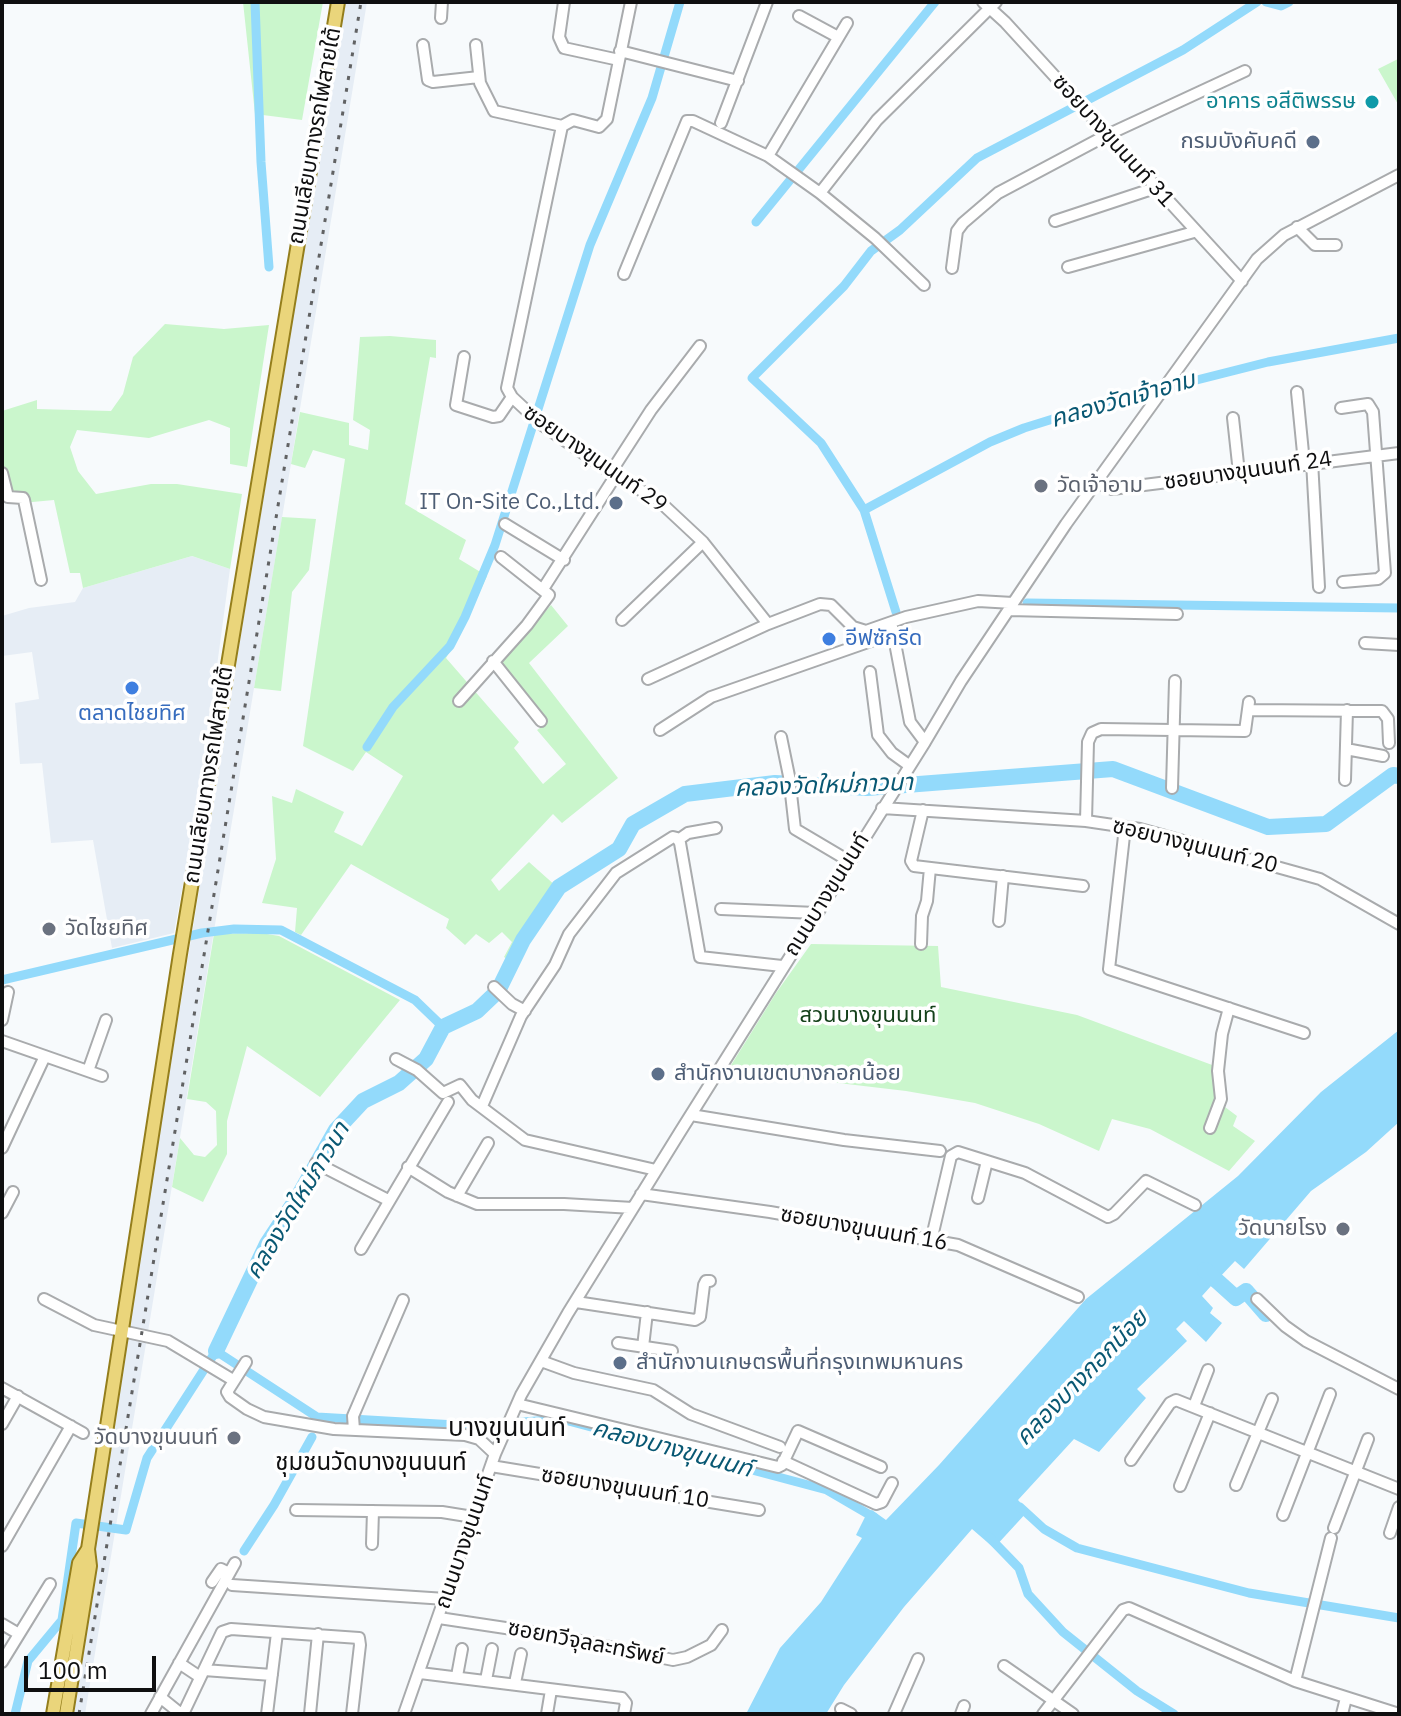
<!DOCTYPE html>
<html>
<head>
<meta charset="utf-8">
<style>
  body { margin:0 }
  #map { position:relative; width:1401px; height:1716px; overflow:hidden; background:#f7fafc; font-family:"IBM Plex Sans",sans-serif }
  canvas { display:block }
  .frame { position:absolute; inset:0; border:4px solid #0f0f10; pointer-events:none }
  .scale { position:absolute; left:24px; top:1656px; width:132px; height:36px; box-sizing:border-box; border:4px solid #0f0f10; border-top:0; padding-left:10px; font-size:24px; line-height:28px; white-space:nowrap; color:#0f0f10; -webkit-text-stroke:6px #fff; paint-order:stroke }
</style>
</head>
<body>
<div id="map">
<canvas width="1401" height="1716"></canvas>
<div class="frame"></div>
<div class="scale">100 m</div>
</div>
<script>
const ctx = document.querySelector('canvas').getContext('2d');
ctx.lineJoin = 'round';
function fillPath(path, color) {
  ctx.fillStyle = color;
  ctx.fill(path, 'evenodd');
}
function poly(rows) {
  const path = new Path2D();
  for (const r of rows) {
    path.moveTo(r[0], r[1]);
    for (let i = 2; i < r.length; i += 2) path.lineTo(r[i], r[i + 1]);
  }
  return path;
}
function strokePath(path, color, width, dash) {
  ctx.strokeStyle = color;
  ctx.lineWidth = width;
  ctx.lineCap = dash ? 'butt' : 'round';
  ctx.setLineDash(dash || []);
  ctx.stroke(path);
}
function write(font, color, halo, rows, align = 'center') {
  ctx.font = font + ' "IBM Plex Sans","Noto Sans Thai",sans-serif';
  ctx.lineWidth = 7;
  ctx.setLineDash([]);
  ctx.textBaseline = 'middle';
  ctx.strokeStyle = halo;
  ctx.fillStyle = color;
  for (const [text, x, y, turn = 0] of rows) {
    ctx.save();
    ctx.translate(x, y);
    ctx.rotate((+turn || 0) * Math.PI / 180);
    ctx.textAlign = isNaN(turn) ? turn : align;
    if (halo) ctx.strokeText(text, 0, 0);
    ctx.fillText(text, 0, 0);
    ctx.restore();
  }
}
fillPath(poly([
  [345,2,367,2,85,1714,68,1714,152,1177],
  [192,556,230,569,201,785,174,933,112,948,93,840,51,843,42,763,20,764,15,703,39,699,32,652,2,656,2,616,29,608,75,602,83,588]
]), '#e6edf5');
fillPath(poly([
  [243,2,323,2,302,120,255,114],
  [1398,59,1399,60,1399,106,1378,69],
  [165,324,224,329,269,325,247,467,230,464,230,428,209,420,149,438,77,430,70,447,78,471,96,494,151,484,177,484,242,494,230,569,192,556,83,588,80,573,70,573,54,500,11,504,2,455,2,411,37,400,37,409,111,411,123,394,133,357],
  [390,336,436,340,436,358,430,357,405,504,466,540,459,559,487,576,464,627,446,658,519,742,514,748,543,784,566,764,537,730,547,723,500,664,551,605,568,626,529,663,618,778,562,823,553,814,491,880,499,891,529,862,557,887,515,964,504,957,512,942,502,932,489,943,476,934,465,945,446,928,449,919,351,864,301,935,295,932,297,908,262,903,276,859,272,796,292,803,296,789,344,812,334,832,362,846,403,776,366,752,353,771,303,746,345,459,313,450,305,468,291,464,300,412,349,423,349,445,368,450,370,430,353,420,360,337],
  [282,517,316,519,309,570,292,592,281,691,254,688],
  [261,933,279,936,400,1000,320,1097,247,1046,227,1121,227,1154,203,1202,172,1187,180,1138,194,1155,205,1157,217,1145,216,1111,206,1102,187,1099,214,934],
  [811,944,938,946,941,987,1077,1015,1223,1069,1225,1107,1237,1116,1233,1126,1255,1141,1229,1171,1150,1129,1112,1119,1099,1151,1039,1124,975,1103,906,1091,728,1070,776,993]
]), '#caf6cc');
fillPath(poly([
  [1399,1030,1399,1122,1366,1152,1311,1191,1244,1269,1235,1261,1217,1280,1220,1283,1215,1289,1211,1286,1202,1296,1213,1308,1210,1313,1222,1323,1206,1342,1184,1321,1176,1329,1187,1341,1137,1389,1146,1398,1099,1452,1074,1439,1018,1500,1028,1511,994,1548,972,1529,904,1607,844,1685,826,1714,746,1714,780,1648,821,1602,862,1538,856,1535,867,1513,872,1510,886,1520,939,1465,1086,1299,1238,1176,1321,1092]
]), '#93dafb');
strokePath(poly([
  [255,2,261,162,269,267],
  [1266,2,1281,6,1289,2],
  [756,222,935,2],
  [864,510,990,442,1024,428,1149,389,1177,385,1268,362,1399,338],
  [1027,603,1399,608],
  [896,612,864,510,821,443,752,378,844,286,871,251,900,230,977,158,1183,50,1257,2],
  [367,747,393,707,450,646,465,617,495,545,590,245,652,98,680,2],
  [2,980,202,933,234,929,281,930,415,1000,443,1027],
  [1020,1507,1044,1529,1077,1548,1249,1593,1399,1618],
  [989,1537,1019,1568,1028,1594,1063,1632,1137,1691,1174,1714],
  [244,1551,274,1505,312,1437],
  [15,1714,28,1661,62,1620,76,1523,126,1530,147,1458,216,1351,317,1417,473,1426,561,1419,827,1490,875,1518]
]), '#93dafb', 9);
strokePath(poly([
  [1205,1270,1236,1298,1246,1291,1266,1314],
  [216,1351,267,1244,298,1197,336,1130,363,1101,399,1083,426,1059,443,1027,477,1011,498,991,523,940,559,887,619,849,633,824,685,794,775,783,867,788,1113,769,1268,827,1326,824,1393,775,1399,776]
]), '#93dafb', 16);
const minor = poly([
  [564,2,559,37,564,48,619,60],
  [631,2,607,119,599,127,573,120,562,126,507,388,512,397,541,424,619,478,658,500,703,542,768,624,820,604,831,605,853,627,866,631,906,617,978,601,1013,603],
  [983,2,1005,22,1242,281],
  [799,16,838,37],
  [441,18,442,2],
  [423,45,428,80,433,82,479,77],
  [476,45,480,83,494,111,562,126],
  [620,51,738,81],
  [721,123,767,2],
  [768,156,847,23],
  [820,193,877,120,996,2],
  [1055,221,1155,188],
  [1297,227,1315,245,1336,245],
  [1068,267,1194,232],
  [952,268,957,231,963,223,998,193,1107,135,1245,71],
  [624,274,685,126,687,121,693,121,768,156,820,193,875,238,924,285],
  [464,357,456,405,493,417,499,416,512,397],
  [1297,392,1304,463],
  [1341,408,1368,404,1373,412,1385,573,1378,579,1343,582],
  [1233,418,1239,473],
  [1312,461,1319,587],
  [611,472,651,410,700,346],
  [2,473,8,497,23,498,24,500,41,580],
  [1097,483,1112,489,1399,453],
  [505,524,564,560],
  [543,589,616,475],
  [1009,610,1177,614],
  [622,620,703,542],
  [892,627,910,722,925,742],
  [1365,643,1399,645],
  [493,661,541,721],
  [870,672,878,735,892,753,910,766],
  [648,679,768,624],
  [459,701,527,625,549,595,501,557],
  [1248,710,1382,711,1388,719,1389,743],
  [660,730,711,697,894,633],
  [781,737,789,776,795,829,849,861],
  [1346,749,1383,756],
  [1345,780,1347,710],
  [1172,788,1175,681],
  [882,808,1086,821,1140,829,1320,879,1399,924],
  [923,810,911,861,914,866,1083,886],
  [1086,821,1088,742,1092,733,1101,729,1245,731,1249,702],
  [1125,827,1109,969,1304,1033],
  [678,840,688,833,716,828],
  [721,909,816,913],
  [999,921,1003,876],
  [921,944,922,916,927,901,930,868],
  [494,987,512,1004,525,1011],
  [2,1020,8,992],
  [2,1041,102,1076],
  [396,1059,417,1070,443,1093,460,1085,472,1100,525,1140,656,1170],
  [88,1071,106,1020],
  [482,1106,521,1016,555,965,569,934,616,873,673,837,677,838,680,843,700,957,782,966],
  [691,1115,844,1140,940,1151],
  [1210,1128,1221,1099,1218,1071,1222,1034,1229,1008],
  [2,1148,45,1056],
  [316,1163,388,1200],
  [408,1167,448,1192,477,1204,564,1204,633,1208],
  [641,1194,770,1212,958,1245,1078,1297],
  [457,1196,488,1143],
  [978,1198,987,1161],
  [2,1213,13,1192],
  [931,1241,951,1156,958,1152,1025,1173,1108,1217,1114,1214,1146,1181,1195,1205],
  [361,1249,448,1102],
  [44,1299,94,1325,168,1341,233,1380],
  [1257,1299,1285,1326,1306,1341,1399,1389],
  [576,1302,695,1320,700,1317,704,1285,706,1281,710,1281],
  [618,1343,672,1351],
  [643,1347,647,1312],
  [541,1361,574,1373,653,1390,691,1414,780,1447],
  [246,1362,227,1392,230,1397,247,1409,264,1417,334,1429,465,1435,479,1439,495,1454],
  [2,1388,83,1433],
  [517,1404,778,1467,782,1465,798,1431,881,1467],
  [1194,1406,1208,1370],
  [2,1424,18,1396],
  [354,1430,353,1416,403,1300],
  [1131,1460,1170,1403,1176,1400,1399,1489],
  [783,1461,876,1504,882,1502,892,1483],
  [491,1466,759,1510],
  [1236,1485,1272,1399],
  [1180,1486,1210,1413],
  [296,1510,442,1512,473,1517],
  [1283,1515,1330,1394],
  [1334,1528,1368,1439],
  [1390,1533,1399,1507],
  [372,1544,373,1511],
  [2,1546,71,1426],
  [212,1582,221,1569,229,1573],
  [232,1585,446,1599],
  [439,1618,552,1635,673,1660,687,1657,711,1645,722,1630],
  [2,1624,19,1634],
  [2,1662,50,1584],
  [179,1663,200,1677],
  [1004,1666,1073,1714],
  [204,1670,272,1675],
  [420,1673,622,1698,626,1703,624,1714],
  [457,1676,462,1649],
  [486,1680,492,1649],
  [1295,1681,1399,1714],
  [515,1683,521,1654],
  [160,1697,181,1714],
  [841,1709,851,1714],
  [151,1714,235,1563],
  [183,1714,222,1632,231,1629,359,1638,360,1645,352,1714],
  [267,1714,277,1633],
  [310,1714,318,1634],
  [404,1714,495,1454,521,1395,568,1313,680,1132,925,742,961,681,1066,524,1257,259,1284,235,1399,175],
  [547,1714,551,1690],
  [894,1714,918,1659],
  [961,1714,964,1706],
  [1043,1714,1123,1610,1129,1608,1295,1681,1331,1538],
  [1342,1714,1346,1698]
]);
const major = poly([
  [53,1714,79,1563,88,1549],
  [66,1714,90,1566,88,1549,180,954,338,2]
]);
strokePath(minor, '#a9abad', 14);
strokePath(major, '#947e1c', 16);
strokePath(minor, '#fff', 10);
strokePath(major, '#ead57b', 12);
strokePath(poly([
  [79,1714,361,2]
]), '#616263', 3, [4, 8]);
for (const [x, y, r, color] of [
  [1372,102,8,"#0f9aa8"],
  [1313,142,8,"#5c6f8a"],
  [1041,486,8,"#6b7280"],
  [616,503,8,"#5c6f8a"],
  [829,639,8,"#3f7fe0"],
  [132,688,8,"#3f7fe0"],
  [49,929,8,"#6b7280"],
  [658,1074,8,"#5c6f8a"],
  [1343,1229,8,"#6b7280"],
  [620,1363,8,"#5c6f8a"],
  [234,1438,8,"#6b7280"]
]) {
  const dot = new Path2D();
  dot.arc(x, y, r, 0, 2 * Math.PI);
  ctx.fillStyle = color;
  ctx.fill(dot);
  strokePath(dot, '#fff', 3);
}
write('22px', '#0d838f', '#fff', [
  ["อาคาร อสีติพรรษ",1356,102]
], 'right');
write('22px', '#0f0f10', '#fff', [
  ["ถนนเลียบทางรถไฟสายใต้",315,136,-80],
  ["ซอยบางขุนนนท์ 31",1113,141,48],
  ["ซอยบางขุนนนท์ 29",595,459,35],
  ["ซอยบางขุนนนท์ 24",1248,471,-8],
  ["ถนนเลียบทางรถไฟสายใต้",209,775,-81],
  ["ซอยบางขุนนนท์ 20",1195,846,14],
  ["ถนนบางขุนนนท์",827,895,-58],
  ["ซอยบางขุนนนท์ 16",864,1229,10],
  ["ซอยบางขุนนนท์ 10",625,1488,9],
  ["ถนนบางขุนนนท์",465,1542,-71],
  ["ซอยทวีจุลละทรัพย์",586,1643,11]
]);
write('22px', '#4e5e75', '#fff', [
  ["กรมบังคับคดี",1297,142],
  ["IT On-Site Co.,Ltd.",600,503],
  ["สำนักงานเขตบางกอกน้อย",674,1074,"left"],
  ["สำนักงานเกษตรพื้นที่กรุงเทพมหานคร",636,1363,"left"]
], 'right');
write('22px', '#5b616d', '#fff', [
  ["วัดเจ้าอาม",1057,486],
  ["วัดไชยทิศ",65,929],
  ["วัดนายโรง",1327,1229,"right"],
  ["วัดบางขุนนนท์",218,1438,"right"]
], 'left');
write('22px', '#366cbe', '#fff', [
  ["อีฟซักรีด",845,639],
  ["ตลาดไชยทิศ",132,714,"center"]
], 'left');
write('22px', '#14411a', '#fff', [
  ["สวนบางขุนนนท์",868,1016]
]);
write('italic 24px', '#095873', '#fff', [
  ["คลองวัดเจ้าอาม",1123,400,-16],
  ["คลองวัดใหม่ภาวนา",824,786,-2],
  ["คลองวัดใหม่ภาวนา",298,1201,-59],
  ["คลองบางกอกน้อย",1082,1378,-46],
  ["คลองบางขุนนนท์",672,1449,15]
]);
write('24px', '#0f0f10', '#fff', [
  ["ชุมชนวัดบางขุนนนท์",371,1463]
]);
write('26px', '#0f0f10', '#fff', [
  ["บางขุนนนท์",507,1428]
]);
</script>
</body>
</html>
